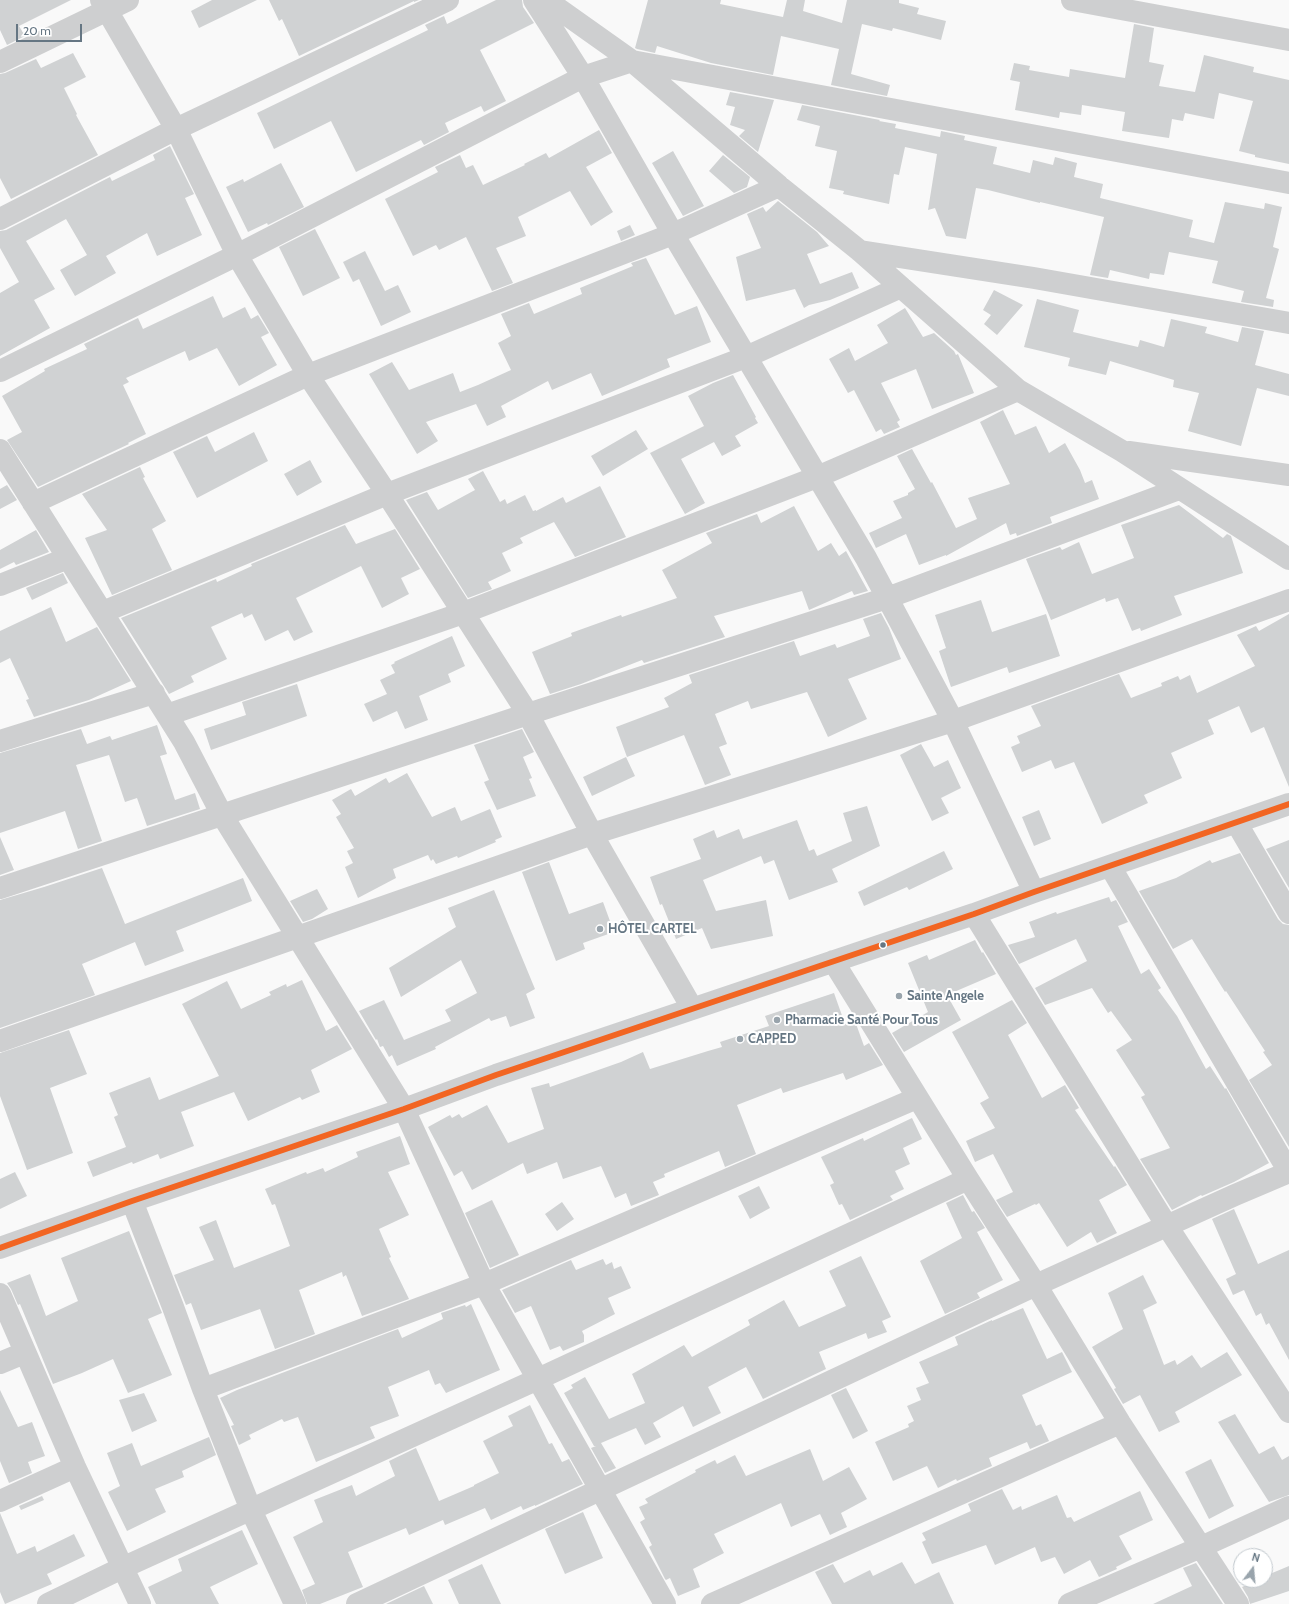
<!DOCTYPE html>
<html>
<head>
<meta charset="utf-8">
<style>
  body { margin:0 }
  #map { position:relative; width:1289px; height:1604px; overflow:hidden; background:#f9f9f9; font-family:Cabin,sans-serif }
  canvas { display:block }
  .north { position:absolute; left:1233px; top:1548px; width:40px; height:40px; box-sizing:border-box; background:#fff; border:1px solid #c1c8cd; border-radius:50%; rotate:16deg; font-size:11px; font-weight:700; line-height:16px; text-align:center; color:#657683 }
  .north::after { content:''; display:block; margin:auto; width:14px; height:18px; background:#99a4ac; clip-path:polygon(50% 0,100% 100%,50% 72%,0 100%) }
  .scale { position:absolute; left:16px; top:24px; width:66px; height:18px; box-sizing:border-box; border:2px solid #657683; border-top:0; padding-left:5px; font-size:12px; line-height:14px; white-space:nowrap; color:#657683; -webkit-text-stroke:3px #fff; paint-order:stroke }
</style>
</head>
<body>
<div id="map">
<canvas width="1289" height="1604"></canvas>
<div class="north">N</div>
<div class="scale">20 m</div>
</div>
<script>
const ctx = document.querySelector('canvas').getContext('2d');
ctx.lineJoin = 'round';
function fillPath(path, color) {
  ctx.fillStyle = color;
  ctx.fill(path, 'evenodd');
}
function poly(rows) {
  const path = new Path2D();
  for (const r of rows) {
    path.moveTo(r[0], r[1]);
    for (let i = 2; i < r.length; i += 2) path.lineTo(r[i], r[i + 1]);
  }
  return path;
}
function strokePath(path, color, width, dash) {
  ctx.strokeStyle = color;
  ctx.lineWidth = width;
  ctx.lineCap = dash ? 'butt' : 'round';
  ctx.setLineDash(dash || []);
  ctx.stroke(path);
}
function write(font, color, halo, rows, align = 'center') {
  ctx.font = font + ' Cabin,sans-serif';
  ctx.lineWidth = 4;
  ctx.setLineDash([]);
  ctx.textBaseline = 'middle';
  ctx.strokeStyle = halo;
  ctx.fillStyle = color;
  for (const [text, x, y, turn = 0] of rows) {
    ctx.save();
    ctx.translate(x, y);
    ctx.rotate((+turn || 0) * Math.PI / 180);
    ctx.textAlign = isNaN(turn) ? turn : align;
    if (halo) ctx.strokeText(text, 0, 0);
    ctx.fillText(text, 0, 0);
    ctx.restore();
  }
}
fillPath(poly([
  [0,0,71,0,19,26,25,36,7,45,0,30],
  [212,0,257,0,199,28,191,11],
  [269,0,419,0,414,2,414,1,299,56,282,19,279,21],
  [496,0,522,0,523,7,534,23,480,50,506,101,484,112,481,106,445,123,449,132,424,145,421,140,356,172,331,121,274,149,257,113,428,30,425,25,444,16,447,24],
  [648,0,721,0,720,4,783,17,787,0,805,0,803,11,842,23,847,0,899,0,899,3,919,8,917,14,946,21,941,40,893,28,892,31,862,24,851,74,890,85,887,96,831,85,839,49,781,36,773,75,711,63,657,46,655,53,637,49,635,48],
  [1134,24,1154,28,1149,62,1164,65,1159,86,1195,92,1204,55,1254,67,1253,72,1289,80,1289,164,1255,157,1255,155,1239,151,1253,101,1219,93,1214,119,1185,113,1183,121,1172,119,1169,138,1122,131,1125,112,1082,105,1081,115,1060,112,1059,118,1015,110,1020,82,1010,80,1014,63,1030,66,1029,70,1069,77,1070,69,1125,78],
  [73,53,86,77,64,88,77,114,76,115,98,155,11,199,0,178,0,74,5,73,36,59,41,68],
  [730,92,774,100,758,152,739,136,745,130,730,125,735,107,726,105],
  [802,105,880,120,879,121,896,124,895,128,940,137,941,131,965,136,964,140,997,147,993,164,1030,173,1033,160,1053,165,1055,157,1077,163,1074,177,1103,184,1100,198,1193,220,1189,237,1214,243,1225,202,1264,209,1265,203,1282,207,1273,247,1279,249,1266,298,1274,300,1273,307,1241,302,1244,291,1212,283,1218,261,1169,252,1164,275,1150,273,1149,279,1110,270,1108,278,1090,275,1104,217,1040,202,1040,203,988,190,976,188,966,239,946,236,935,208,928,210,937,154,905,147,899,175,894,174,889,204,843,194,844,191,829,188,837,151,815,146,820,126,797,120],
  [599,130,612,153,586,167,613,212,591,226,570,191,518,217,526,236,496,248,513,283,492,291,466,237,439,250,436,245,413,256,385,199,438,172,435,167,460,155,466,168,473,165,483,185,525,165,524,164,546,153,549,158],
  [170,146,194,194,185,198,202,235,157,256,147,233,106,256,116,273,75,296,60,270,87,255,66,219,26,241,55,289,34,300,50,328,0,356,0,293,19,282,0,248,0,231,6,230,110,177,112,181,155,160,153,155],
  [673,151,704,206,683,216,652,163],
  [723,155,750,177,747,187,734,193,709,171],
  [281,163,304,207,268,225,267,223,248,232,226,187,243,179,244,182],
  [778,201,817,232,829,246,807,254,820,284,852,272,859,288,830,300,809,305,804,308,795,289,746,301,736,257,761,248,747,214,763,207,766,212],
  [630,225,635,235,621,241,617,231],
  [315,229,340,278,303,296,279,247],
  [365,251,385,291,398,285,411,312,381,326,359,279,353,282,343,262],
  [646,258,675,315,697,306,711,342,667,359,670,367,602,396,591,373,552,390,548,381,501,406,506,417,487,426,476,404,426,422,438,441,417,454,369,374,392,362,409,390,453,373,460,392,478,385,511,370,498,343,511,336,501,314,529,303,534,314,582,294,580,288,633,266,631,263],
  [994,290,1023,305,997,335,984,324,991,315,983,310],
  [213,296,223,318,245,307,251,319,258,315,269,333,261,337,277,365,239,386,217,348,189,361,185,351,126,378,129,382,123,385,146,434,128,443,129,444,38,487,7,440,22,432,2,396,45,371,44,369,87,349,84,344,138,318,143,329],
  [1037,299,1079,310,1073,332,1138,347,1140,340,1164,347,1171,319,1207,327,1205,333,1238,342,1242,327,1264,331,1255,365,1289,374,1289,396,1257,388,1241,446,1188,431,1199,393,1173,387,1174,380,1110,361,1106,375,1068,366,1070,358,1024,347],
  [905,308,923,337,934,333,954,351,956,355,958,354,974,393,932,409,916,369,881,383,900,420,897,422,900,427,884,434,881,429,876,432,854,390,848,393,829,359,849,348,855,361,888,343,877,325],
  [733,375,756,417,755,418,758,423,735,436,741,446,722,456,714,442,681,459,705,503,685,514,650,453,704,426,688,396,713,383],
  [1003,410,1015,435,1036,426,1049,453,1065,443,1080,470,1085,483,1092,480,1099,499,1050,517,1052,523,1017,536,1016,533,1010,535,1006,523,946,556,946,555,919,565,906,534,876,548,869,533,902,518,893,501,908,495,908,493,915,489,897,456,912,449,931,483,932,482,956,528,977,519,968,498,1010,484,980,422],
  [636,430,648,449,603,476,591,456],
  [254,432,268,461,197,498,173,452,207,436,215,452],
  [310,460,322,482,297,496,284,474],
  [140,467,145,477,143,478,166,521,152,529,172,570,112,595,85,538,107,530,82,494],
  [483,471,500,502,505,499,507,504,525,495,533,511,536,510,536,511,563,497,566,503,600,486,626,537,575,557,554,522,520,538,523,543,502,553,511,571,488,582,492,589,468,598,406,500,427,492,438,510,475,490,468,479],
  [7,485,17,500,0,509,0,489],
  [1179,505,1223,538,1227,534,1231,536,1243,573,1174,596,1182,615,1141,631,1140,628,1132,631,1118,598,1106,602,1105,598,1051,620,1026,559,1060,547,1062,550,1079,542,1092,574,1134,558,1121,525],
  [794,506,818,551,831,543,839,556,846,551,868,591,854,595,852,591,809,610,802,591,714,616,725,637,644,663,642,660,581,684,550,694,532,652,572,636,571,633,621,615,622,617,677,598,662,570,712,543,706,533,757,514,761,523],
  [345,525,356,544,395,529,420,569,401,578,409,594,382,608,361,566,296,598,313,632,294,641,288,630,265,641,252,614,244,618,242,613,211,627,227,659,191,676,194,682,169,694,121,618,216,579,217,582,252,566,251,564],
  [36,530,49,552,16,565,14,562,0,569,0,550],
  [63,573,68,583,32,600,26,588],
  [981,600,992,632,1046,614,1060,656,1009,673,1007,667,951,687,939,651,946,648,935,615],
  [51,607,66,642,97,627,131,681,89,700,34,717,26,700,29,699,10,658,0,663,0,631],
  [881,613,889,628,901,659,848,679,867,719,828,737,807,692,751,709,748,701,715,714,727,744,719,747,731,775,705,785,684,735,627,757,616,727,669,707,664,698,692,683,689,675,794,641,800,656,835,644,837,648,870,636,863,619],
  [1289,614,1289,787,1264,727,1251,733,1239,706,1208,720,1214,734,1171,753,1182,778,1144,795,1148,803,1102,824,1074,762,1055,769,1051,760,1022,772,1011,747,1020,743,1017,736,1041,726,1031,706,1119,674,1131,698,1162,686,1161,683,1178,676,1180,680,1190,675,1197,693,1255,666,1237,635,1256,626,1259,631],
  [452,636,465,666,448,674,451,682,419,696,428,720,405,729,397,711,373,722,364,704,387,694,380,680,395,673,391,665,395,663,394,662],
  [297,684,307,716,211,750,204,729,246,715,242,702],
  [157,725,167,754,160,756,175,800,195,793,200,809,147,826,137,798,125,802,109,755,76,765,102,841,78,849,65,811,0,833,0,753,81,729,87,744,110,736,112,740],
  [522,729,534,752,523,757,532,778,529,779,536,796,497,810,484,782,489,780,474,745],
  [921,744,934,767,948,760,961,788,941,798,949,813,932,821,900,755],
  [626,757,635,776,592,796,583,777],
  [407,773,432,817,455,807,461,821,490,809,502,837,495,840,496,842,458,858,457,856,436,864,433,859,431,861,428,855,393,869,396,878,358,898,345,867,353,863,347,851,354,848,336,817,341,814,332,800,351,789,355,796,386,778,389,783],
  [867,806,880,846,832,869,838,882,789,900,774,860,764,864,761,856,703,880,716,911,766,900,773,936,711,949,702,928,676,939,662,904,660,905,650,877,701,859,693,839,714,830,717,838,739,829,743,839,797,820,809,851,814,849,817,856,852,841,843,813],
  [1039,810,1051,839,1034,846,1022,817],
  [0,837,14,870,0,875],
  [1289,840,1289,888,1266,849],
  [944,851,953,869,909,890,907,887,864,906,858,892],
  [1240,853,1278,919,1283,924,1289,925,1289,1147,1249,1080,1272,1065,1263,1052,1265,1051,1226,991,1225,992,1192,939,1173,949,1139,891,1176,878,1210,860,1212,863],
  [549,862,569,914,603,902,614,932,583,943,585,949,556,961,522,872],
  [102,868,125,924,243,878,252,901,176,931,184,951,145,966,135,942,82,964,95,995,0,1028,0,900,44,887],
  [317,889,328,909,312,919,303,922,290,901],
  [494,890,535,989,526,994,535,1018,510,1027,506,1016,491,1021,489,1018,435,1047,436,1049,397,1066,392,1055,389,1057,383,1046,380,1047,377,1039,376,1040,359,1011,384,1000,404,1040,451,1021,445,1010,477,993,461,960,401,997,389,968,456,927,448,908],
  [1109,897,1111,902,1116,900,1128,922,1118,926,1141,974,1149,969,1161,988,1158,990,1177,1016,1206,1069,1210,1066,1225,1089,1226,1088,1269,1163,1234,1182,1202,1196,1201,1195,1172,1210,1140,1159,1170,1148,1141,1097,1145,1095,1116,1050,1132,1040,1111,1011,1108,1013,1092,988,1045,1005,1035,988,1087,961,1076,939,1019,964,1008,945,1035,937,1029,922,1056,912,1057,914],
  [975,940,982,953,983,952,996,974,947,995,961,1020,904,1052,892,1033,928,1012,908,963,927,955,929,960],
  [302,980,326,1031,337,1025,352,1049,311,1070,320,1092,302,1100,300,1097,248,1121,234,1092,181,1112,194,1146,160,1159,158,1154,133,1164,132,1162,93,1177,87,1162,126,1147,114,1117,118,1115,109,1093,150,1077,159,1100,219,1076,182,1004,227,981,241,1009,271,995,269,992,286,984,287,987],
  [834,993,845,1024,855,1021,864,1046,869,1043,883,1065,846,1080,843,1073,783,1093,781,1088,737,1105,756,1154,725,1167,719,1151,664,1174,665,1177,653,1182,659,1195,631,1206,626,1193,615,1198,601,1166,563,1179,557,1162,527,1174,523,1163,472,1190,462,1171,454,1176,428,1127,450,1115,452,1118,459,1114,462,1118,487,1105,508,1143,544,1129,531,1088,549,1083,550,1087,621,1062,643,1052,650,1069,708,1051,722,1047,720,1042,769,1026,765,1016],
  [1012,1000,1027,1023,1008,1035,1042,1098,1065,1085,1079,1108,1075,1110,1114,1167,1115,1166,1127,1185,1099,1200,1117,1233,1097,1243,1091,1232,1067,1247,1039,1203,1036,1205,1035,1204,1007,1217,996,1200,1013,1192,993,1154,975,1162,966,1141,995,1128,980,1103,989,1098,952,1032],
  [69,1030,87,1074,50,1088,73,1153,27,1170,0,1096,0,1053],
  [912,1118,922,1139,903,1148,910,1164,895,1171,904,1189,890,1196,893,1200,850,1220,842,1204,839,1205,830,1185,834,1183,821,1157,863,1138,864,1141],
  [400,1136,410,1164,388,1172,409,1215,379,1229,391,1257,389,1258,409,1299,362,1316,346,1275,343,1277,342,1272,299,1290,315,1334,275,1349,260,1309,201,1330,191,1303,186,1305,174,1275,214,1260,199,1227,216,1220,234,1268,290,1246,275,1204,272,1205,265,1189,306,1172,307,1174,323,1168,325,1172,358,1157,356,1152],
  [15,1172,27,1196,0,1209,0,1179],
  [759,1186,770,1208,750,1219,738,1196],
  [963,1195,972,1212,974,1211,985,1228,977,1232,1003,1280,977,1293,980,1298,945,1314,920,1261,962,1238,946,1203],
  [492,1200,519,1255,490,1268,465,1213],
  [562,1202,574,1219,557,1231,545,1214],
  [1234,1209,1258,1264,1289,1250,1289,1360,1269,1323,1266,1325,1261,1313,1256,1316,1244,1290,1233,1295,1226,1279,1236,1274,1212,1219],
  [129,1231,162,1313,148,1319,172,1375,128,1393,113,1359,82,1373,53,1384,20,1304,18,1305,11,1289,7,1283,30,1274,46,1316,78,1301,61,1258],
  [861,1256,891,1317,882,1321,887,1332,868,1339,866,1333,819,1352,826,1369,763,1399,746,1367,708,1387,721,1413,693,1427,683,1406,653,1423,661,1437,645,1445,636,1428,601,1443,616,1468,605,1473,591,1448,596,1446,594,1446,564,1393,573,1388,571,1385,585,1377,609,1419,645,1403,632,1374,684,1345,692,1357,750,1325,748,1320,784,1300,799,1327,846,1306,829,1271],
  [603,1259,606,1265,612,1262,614,1269,621,1266,631,1288,608,1298,615,1314,582,1331,584,1335,584,1342,563,1351,560,1346,550,1350,531,1306,515,1313,502,1290,571,1260,576,1270],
  [1143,1275,1157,1303,1143,1310,1164,1365,1175,1360,1177,1365,1192,1355,1201,1368,1227,1352,1242,1375,1175,1412,1180,1422,1159,1432,1140,1395,1123,1404,1114,1389,1116,1388,1092,1347,1123,1329,1108,1293],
  [471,1304,500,1370,446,1393,440,1383,435,1385,429,1370,388,1387,399,1416,370,1427,375,1438,316,1462,298,1417,284,1422,282,1419,249,1435,251,1439,239,1445,231,1426,234,1425,220,1398,237,1390,398,1329,402,1338,443,1319,441,1313,465,1305,466,1307],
  [1023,1308,1047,1359,1062,1352,1072,1372,1022,1395,1036,1426,1041,1424,1049,1441,1030,1449,1027,1442,989,1458,992,1466,957,1481,956,1479,938,1488,927,1466,893,1481,875,1442,909,1427,908,1424,914,1421,907,1406,921,1400,916,1388,929,1383,919,1362,958,1345,955,1337,992,1320,992,1321],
  [846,1388,868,1431,853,1439,831,1395],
  [0,1390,18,1427,32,1422,45,1456,28,1462,32,1473,9,1483,0,1461],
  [144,1393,157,1421,132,1432,119,1400],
  [530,1405,549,1444,552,1443,562,1462,569,1459,583,1484,535,1506,535,1505,523,1510,521,1506,491,1520,485,1508,445,1525,443,1520,409,1535,406,1528,348,1552,363,1587,320,1604,307,1604,302,1590,315,1584,293,1537,323,1522,314,1500,352,1485,356,1496,395,1476,389,1461,416,1448,439,1501,474,1486,474,1485,499,1473,483,1441,513,1426,508,1416],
  [1235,1414,1259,1454,1274,1446,1282,1460,1289,1456,1289,1495,1269,1502,1218,1422],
  [209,1437,216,1455,182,1471,184,1477,155,1489,166,1512,127,1531,108,1492,120,1486,107,1453,132,1443,141,1466],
  [810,1449,823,1481,849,1467,867,1499,841,1513,847,1527,830,1535,820,1514,791,1527,781,1503,714,1534,724,1553,693,1569,700,1587,678,1596,670,1578,666,1580,665,1579,649,1547,652,1545,640,1522,645,1519,639,1507,648,1503,645,1499,696,1472,695,1470,715,1460,717,1464,735,1455,746,1476],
  [1211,1459,1234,1506,1209,1519,1185,1472],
  [1002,1489,1013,1510,1021,1506,1022,1510,1057,1495,1067,1518,1071,1517,1074,1522,1140,1491,1153,1520,1119,1536,1132,1559,1116,1567,1117,1569,1099,1577,1090,1560,1064,1574,1055,1557,1041,1562,1035,1547,995,1565,986,1545,932,1564,922,1542,926,1540,922,1533,971,1511,968,1504],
  [42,1496,44,1500,21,1510,19,1506],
  [583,1512,603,1558,565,1574,545,1529],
  [0,1513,17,1554,35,1546,37,1552,74,1534,85,1556,47,1574,52,1584,5,1604,0,1592],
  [242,1530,258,1564,210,1587,219,1604,156,1604,148,1587,182,1571,178,1559],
  [902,1562,915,1584,939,1572,954,1604,832,1604,815,1572,833,1564,844,1583,870,1570,873,1576],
  [1196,1563,1223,1604,1153,1604,1192,1586,1183,1568],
  [482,1564,501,1604,459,1604,448,1580],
  [1289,1566,1289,1591,1250,1604,1248,1597,1242,1587,1251,1583,1251,1581,1254,1580,1265,1580,1265,1576],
  [424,1586,433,1604,386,1604]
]), '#d0d2d3');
strokePath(poly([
  [101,0,176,129,237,255,308,375,387,494,528,714,592,834,692,1008],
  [534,0,583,77,673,234,866,558,953,721,1034,892],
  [546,0,632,61,1289,183],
  [1072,0,1289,40],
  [0,62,128,0],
  [0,219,176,129,448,0],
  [860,251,1034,278,1289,323],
  [0,371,237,255,583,77,632,61,779,186,860,251,1018,390,1122,451,1289,559],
  [0,450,184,742,222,815,404,1109,484,1284,665,1604],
  [1129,452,1289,475],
  [33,503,308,375,673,234,779,186],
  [0,585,68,558],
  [103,612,387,494,746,357,901,287],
  [167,715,463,613,817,477,1018,390],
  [0,741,154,693],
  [1236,822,1289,913],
  [1110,866,1289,1172],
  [0,888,528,714,887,598,1179,489],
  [974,914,1167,1226,1289,1412],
  [833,961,968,1179,1036,1285,1120,1423,1238,1604],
  [0,1041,592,834,953,721,1289,600],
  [132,1201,173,1307,203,1389,251,1510,295,1604],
  [0,1248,132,1201,404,1109,496,1075,974,914,1034,892,1289,804],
  [0,1294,75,1467,140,1604],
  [0,1363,24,1353],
  [203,1389,484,1284,917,1098],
  [0,1501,75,1467],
  [48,1604,122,1568,538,1379,968,1179],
  [357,1604,1036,1285,1235,1195,1289,1172],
  [712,1604,1120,1423],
  [1069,1604,1201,1547,1289,1507]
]), '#cecfd0', 22);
strokePath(poly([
  [0,1248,132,1201,404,1109,496,1075,974,914,1034,892,1289,804]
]), '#f26522', 6);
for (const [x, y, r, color] of [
  [600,929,4,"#99a4ac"],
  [883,945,3.5,"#657683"],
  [899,996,4,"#99a4ac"],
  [777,1020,4,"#99a4ac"],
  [740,1039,4,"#99a4ac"]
]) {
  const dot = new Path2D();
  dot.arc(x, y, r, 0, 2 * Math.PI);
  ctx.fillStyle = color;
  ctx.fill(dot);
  strokePath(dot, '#fff', 1.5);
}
write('bold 13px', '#657683', '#fff', [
  ["HÔTEL CARTEL",608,929],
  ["Sainte Angele",907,996],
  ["Pharmacie Santé Pour Tous",785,1020],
  ["CAPPED",748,1039]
], 'left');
</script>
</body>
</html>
